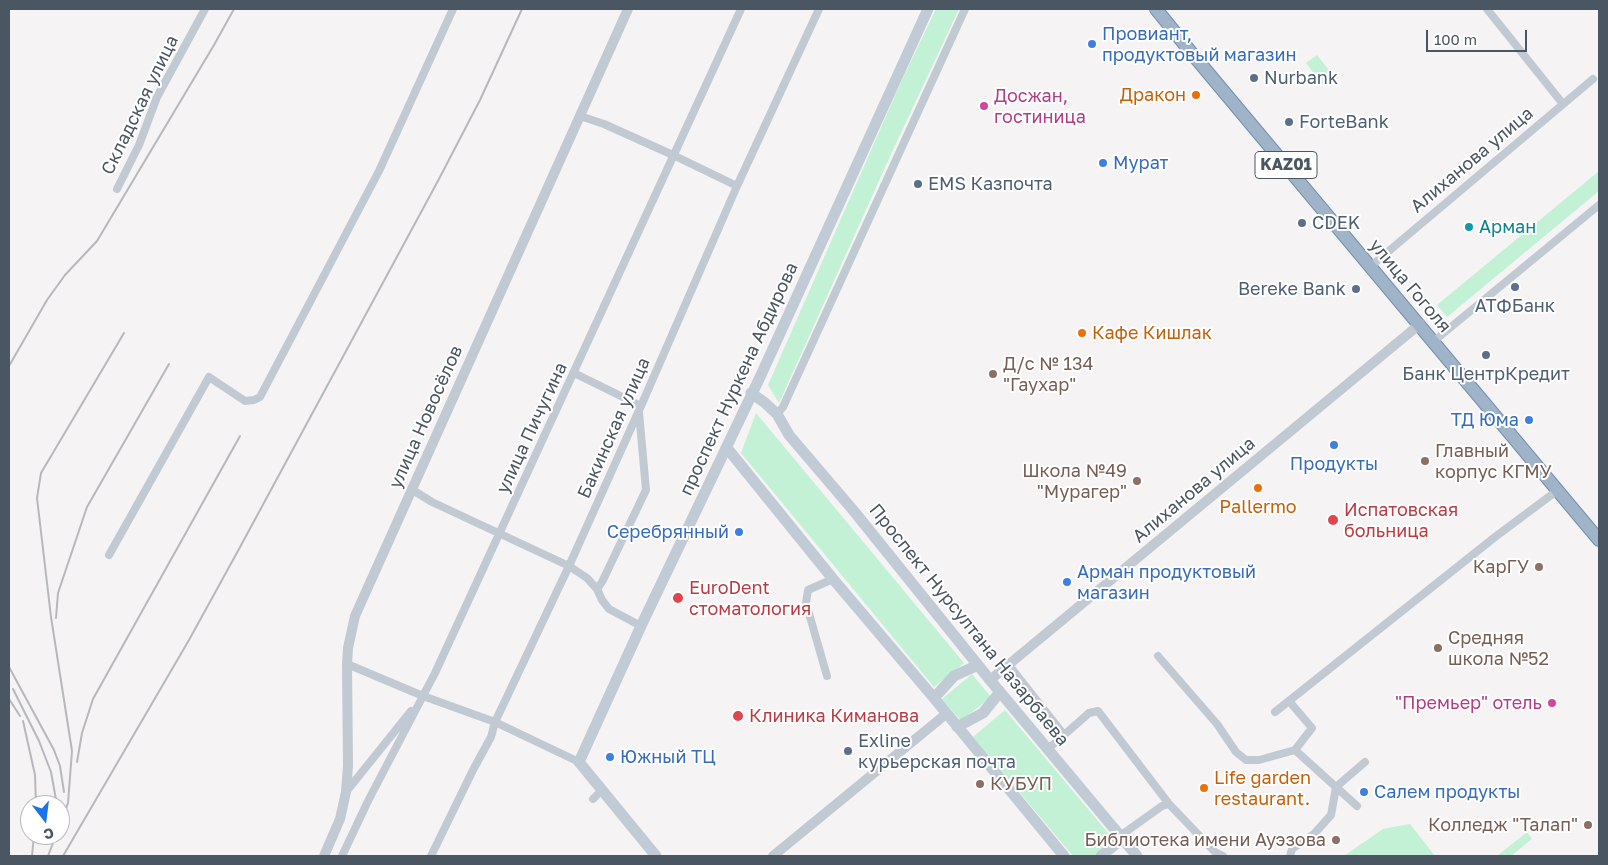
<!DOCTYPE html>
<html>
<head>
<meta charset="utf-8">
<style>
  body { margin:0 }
  #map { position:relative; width:1608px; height:865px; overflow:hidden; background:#f5f3f3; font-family:"Golos Text",sans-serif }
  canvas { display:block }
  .frame { position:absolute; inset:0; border:10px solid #4a5661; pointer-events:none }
  .north { position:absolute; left:20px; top:795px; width:50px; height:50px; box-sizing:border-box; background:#fff; border:1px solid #b7bbc0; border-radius:50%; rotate:165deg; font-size:14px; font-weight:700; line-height:20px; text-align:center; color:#4a5661 }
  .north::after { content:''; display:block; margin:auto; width:18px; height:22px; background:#1a73e8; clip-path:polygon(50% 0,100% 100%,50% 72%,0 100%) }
  .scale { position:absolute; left:1426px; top:30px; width:101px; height:22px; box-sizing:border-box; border:2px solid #4a5661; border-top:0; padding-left:6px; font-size:15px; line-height:18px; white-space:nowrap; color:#4a5661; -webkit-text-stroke:4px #fff; paint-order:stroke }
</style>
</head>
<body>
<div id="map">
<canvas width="1608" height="865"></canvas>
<div class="frame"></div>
<div class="north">С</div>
<div class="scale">100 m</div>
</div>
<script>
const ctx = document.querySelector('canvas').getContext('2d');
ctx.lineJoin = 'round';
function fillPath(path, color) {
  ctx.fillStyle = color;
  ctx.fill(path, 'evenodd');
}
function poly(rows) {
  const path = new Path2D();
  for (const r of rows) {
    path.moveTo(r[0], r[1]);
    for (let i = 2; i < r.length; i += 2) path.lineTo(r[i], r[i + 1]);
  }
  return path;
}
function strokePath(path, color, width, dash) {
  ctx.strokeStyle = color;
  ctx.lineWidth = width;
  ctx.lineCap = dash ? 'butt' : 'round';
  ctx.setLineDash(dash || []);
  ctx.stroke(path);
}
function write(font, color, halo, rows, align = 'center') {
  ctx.font = font + ' "Golos Text",sans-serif';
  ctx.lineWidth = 4;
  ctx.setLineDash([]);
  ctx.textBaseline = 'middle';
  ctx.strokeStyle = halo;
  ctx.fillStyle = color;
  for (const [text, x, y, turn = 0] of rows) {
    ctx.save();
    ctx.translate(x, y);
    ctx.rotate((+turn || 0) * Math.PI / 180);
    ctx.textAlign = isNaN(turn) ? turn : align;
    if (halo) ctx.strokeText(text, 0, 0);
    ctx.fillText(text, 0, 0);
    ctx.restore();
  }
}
fillPath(poly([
  [936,9,959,9,892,152,779,403,768,385,901,82],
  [1317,55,1333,75,1322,84,1306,63],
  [1599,171,1599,191,1447,317,1437,305],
  [756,413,964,663,934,687,741,453],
  [972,674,991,697,961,721,942,699],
  [1005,710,1114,840,1094,856,1073,856,973,737],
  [1410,824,1435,856,1344,856,1383,829],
  [1527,832,1532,839,1511,856,1497,856]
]), '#c3f1d5');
const trunk = poly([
  [1156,9,1194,56,1599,540]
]);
strokePath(trunk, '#7690ad', 14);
strokePath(poly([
  [1487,9,1563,104],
  [580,116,604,124,673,155,737,186],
  [117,189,139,145,157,97,205,9],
  [1371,266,1593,79],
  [1434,341,1599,205],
  [574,373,641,406],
  [777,414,783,407,965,9],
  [411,489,432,502,569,566,587,578,597,589,602,600,609,609,641,626],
  [109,555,209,377,245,401,254,400,260,397,379,171,453,9],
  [597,589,602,582,646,490,639,412],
  [1158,656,1217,724,1236,752,1246,760,1259,760,1295,750],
  [347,664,423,696,495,722,579,762],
  [1008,664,1064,735],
  [827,676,806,603,808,590,833,579],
  [1289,701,1312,728,1295,750,1357,806],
  [1275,712,1495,537,1558,490],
  [1048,749,1089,713,1098,711,1169,804],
  [346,792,411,711],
  [593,799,602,790],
  [1120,836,1162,806,1169,804,1215,852,1223,856],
  [342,856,368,801,435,673,741,9],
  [431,856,473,770,491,737,495,722,569,566,641,406,737,186,819,9],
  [1290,856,1292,849,1314,834,1331,815,1336,787,1365,762]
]), '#c1cad2', 8);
strokePath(poly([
  [990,680,1420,324],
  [324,856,340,819,346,792,348,766,347,664,348,648,355,616,628,9],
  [773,856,946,714]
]), '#c1cad2', 10);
strokePath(poly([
  [751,393,764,402,777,414,789,435,853,510,990,680,1137,856],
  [727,448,833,579,934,698,1064,856],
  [934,698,954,676,978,665],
  [957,727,983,713,1000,692],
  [656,856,579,762,641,626,761,375,928,9],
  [1101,856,1122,839]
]), '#c1cbd6', 11);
strokePath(trunk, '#9fb4c9', 12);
strokePath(poly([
  [9,366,47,300,65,275,97,241,214,45,234,9],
  [56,618,58,593,87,507,169,364],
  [9,667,54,750,60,766,64,792],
  [13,689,39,741,51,772,57,805],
  [9,699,20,716],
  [23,721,35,775,36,805],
  [77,762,82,733,93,699,240,436],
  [60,825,68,803,72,751,51,617,37,498,41,473,124,333],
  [32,856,34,835],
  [48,856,56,835],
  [63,856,189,640,239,549,439,179,480,100,522,9]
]), '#b5b8bd', 2);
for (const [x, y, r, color] of [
  [1092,44,5,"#3f7fe0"],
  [1254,78,5,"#5c6f8a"],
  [1196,95,5,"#e8710a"],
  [984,106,5,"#d1479c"],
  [1289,122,5,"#5c6f8a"],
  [1103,163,5,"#3f7fe0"],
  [918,184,5,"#5c6f8a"],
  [1302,223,5,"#5c6f8a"],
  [1469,227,5,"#0f9aa8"],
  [1515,287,5,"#5c6f8a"],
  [1356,289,5,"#5c6f8a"],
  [1082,333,5,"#e8710a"],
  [1486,355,5,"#5c6f8a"],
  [993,374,5,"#8d6e63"],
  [1529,420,5,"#3f7fe0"],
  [1334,445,5,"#3f7fe0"],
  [1425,461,5,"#8d6e63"],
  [1137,481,5,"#8d6e63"],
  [1258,488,5,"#e8710a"],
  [1333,520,6,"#e0444e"],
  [739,532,5,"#3f7fe0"],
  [1539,567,5,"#8d6e63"],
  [1067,582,5,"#3f7fe0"],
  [678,598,6,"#e0444e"],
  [1438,648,5,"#8d6e63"],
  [1552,703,5,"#d1479c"],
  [738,716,6,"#e0444e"],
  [848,751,5,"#5c6f8a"],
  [610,757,5,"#3f7fe0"],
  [980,784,5,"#8d6e63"],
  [1204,788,5,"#e8710a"],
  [1364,792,5,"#3f7fe0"],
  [1588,825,5,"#8d6e63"],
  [1336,840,5,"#8d6e63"]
]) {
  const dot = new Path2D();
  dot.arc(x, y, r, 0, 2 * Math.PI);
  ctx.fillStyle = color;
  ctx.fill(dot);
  strokePath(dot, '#fff', 2);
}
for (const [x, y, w] of [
  [1286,165,62]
]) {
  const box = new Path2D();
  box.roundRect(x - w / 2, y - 13.5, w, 27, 4);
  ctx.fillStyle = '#fff';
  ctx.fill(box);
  strokePath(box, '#4a5661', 1);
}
write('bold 16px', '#4a5661', null, [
  ["KАZ01",1286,165]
]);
write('18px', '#366cbe', '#fff', [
  ["Провиант,",1102,34],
  ["продуктовый магазин",1102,55],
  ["Мурат",1113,163],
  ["ТД Юма",1519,420,"right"],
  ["Продукты",1334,464,"center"],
  ["Серебрянный",729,532,"right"],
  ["Арман продуктовый",1077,572],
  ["магазин",1077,593],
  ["Южный ТЦ",620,757],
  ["Салем продукты",1374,792]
], 'left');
write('18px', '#4e5e75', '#fff', [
  ["Nurbank",1264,78],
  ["ForteBank",1299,122],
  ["EMS Казпочта",928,184],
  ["CDEK",1312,223],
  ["Bereke Bank",1346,289,"right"],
  ["АТФБанк",1515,306,"center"],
  ["Банк ЦентрКредит",1486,374,"center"],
  ["Exline",858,741],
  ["курьерская почта",858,762]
], 'left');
write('18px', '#c56008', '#fff', [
  ["Дракон",1186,95,"right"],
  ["Кафе Кишлак",1092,333],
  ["Pallermo",1258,507,"center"],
  ["Life garden",1214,778],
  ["restaurant.",1214,799]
], 'left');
write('18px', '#b23c85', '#fff', [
  ["Досжан,",994,96],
  ["гостиница",994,117],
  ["\"Премьер\" отель",1542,703,"right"]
], 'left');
write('18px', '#4a5661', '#fff', [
  ["Складская улица",140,105,-64],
  ["Алиханова улица",1472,160,-40],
  ["улица Гоголя",1410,286,50],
  ["проспект Нуркена Абдирова",739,379,-65],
  ["улица Новосёлов",426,417,-66],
  ["улица Пичугина",532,428,-65],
  ["Бакинская улица",614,428,-66],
  ["Алиханова улица",1194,490,-40],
  ["Проспект Нурсултана Назарбаева",969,625,51]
]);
write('18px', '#0d838f', '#fff', [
  ["Арман",1479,227]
], 'left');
write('18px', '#785e54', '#fff', [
  ["Д/с № 134",1003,364],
  ["\"Гаухар\"",1003,385],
  ["Главный",1435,451],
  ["корпус КГМУ",1435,472],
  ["Школа №49",1127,471,"right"],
  ["\"Мурагер\"",1127,492,"right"],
  ["КарГУ",1529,567,"right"],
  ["Средняя",1448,638],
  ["школа №52",1448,659],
  ["КУБУП",990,784],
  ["Колледж \"Талап\"",1578,825,"right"],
  ["Библиотека имени Ауэзова",1326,840,"right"]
], 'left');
write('18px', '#be3a42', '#fff', [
  ["Испатовская",1344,510],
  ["больница",1344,531],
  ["EuroDent",689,588],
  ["стоматология",689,609],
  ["Клиника Киманова",749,716]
], 'left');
</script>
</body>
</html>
